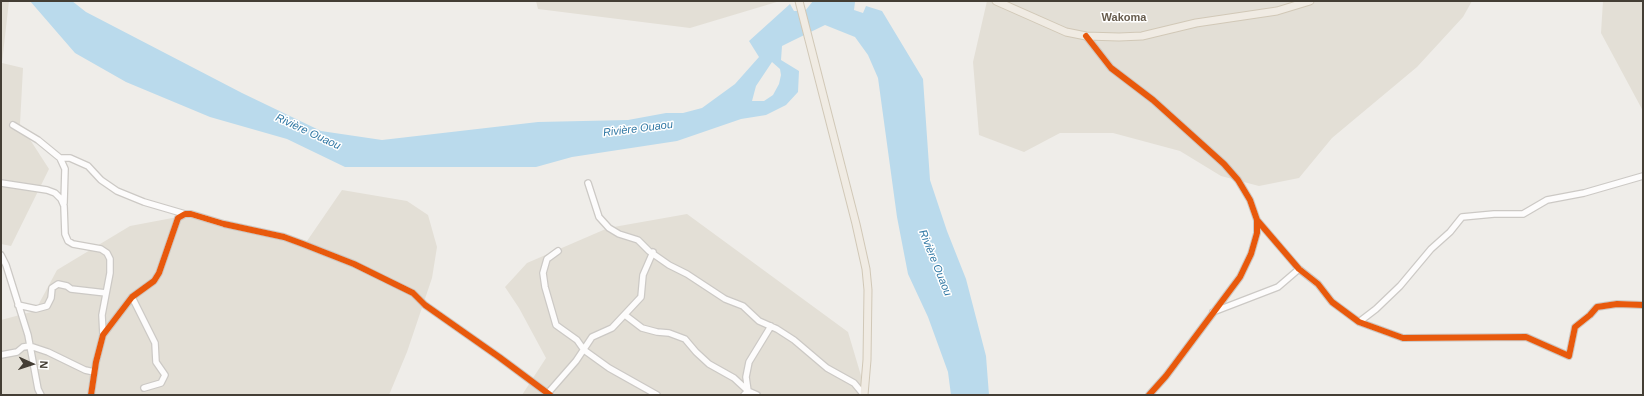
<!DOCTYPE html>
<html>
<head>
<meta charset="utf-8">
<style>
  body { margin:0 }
  #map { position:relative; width:1644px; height:396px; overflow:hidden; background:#efede9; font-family:Arial,sans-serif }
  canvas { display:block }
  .frame { position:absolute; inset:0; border:2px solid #443e35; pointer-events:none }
  .north { position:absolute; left:12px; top:344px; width:40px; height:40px; -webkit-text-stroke:3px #fff; paint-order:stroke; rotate:93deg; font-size:11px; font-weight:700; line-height:16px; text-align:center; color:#443e35 }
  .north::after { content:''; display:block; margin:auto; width:14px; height:18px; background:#443e35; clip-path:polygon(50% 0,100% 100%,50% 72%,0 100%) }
</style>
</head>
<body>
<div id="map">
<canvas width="1644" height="396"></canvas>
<div class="frame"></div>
<div class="north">N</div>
</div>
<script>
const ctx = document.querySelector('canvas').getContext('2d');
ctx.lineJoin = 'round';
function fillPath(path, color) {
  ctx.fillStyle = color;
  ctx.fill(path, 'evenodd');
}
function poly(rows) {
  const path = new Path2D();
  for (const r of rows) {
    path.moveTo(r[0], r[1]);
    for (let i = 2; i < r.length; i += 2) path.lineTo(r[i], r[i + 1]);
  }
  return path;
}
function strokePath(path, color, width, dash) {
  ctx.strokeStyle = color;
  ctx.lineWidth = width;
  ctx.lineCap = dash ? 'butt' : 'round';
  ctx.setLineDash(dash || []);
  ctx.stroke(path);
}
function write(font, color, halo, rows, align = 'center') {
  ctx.font = font + ' Arial,sans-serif';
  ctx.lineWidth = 3;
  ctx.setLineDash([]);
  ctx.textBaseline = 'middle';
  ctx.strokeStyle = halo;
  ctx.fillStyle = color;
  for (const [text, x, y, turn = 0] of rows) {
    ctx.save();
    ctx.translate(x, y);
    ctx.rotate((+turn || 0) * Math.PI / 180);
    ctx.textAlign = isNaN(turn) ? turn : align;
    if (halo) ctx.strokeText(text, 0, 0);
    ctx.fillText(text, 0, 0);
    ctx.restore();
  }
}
fillPath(poly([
  [1,1,9,1,2,63,23,68,20,124,49,169,11,246,1,244],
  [536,1,780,1,690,28,538,9],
  [987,1,1472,1,1463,17,1417,67,1332,138,1299,178,1259,186,1221,176,1180,151,1113,133,1060,133,1024,152,979,135,973,62],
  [1603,1,1643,1,1643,111,1601,33],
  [342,190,407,201,428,215,437,247,432,278,407,352,389,395,1,395,1,320,35,311,57,270,130,226,183,216,307,241],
  [687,214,848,332,865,389,864,395,522,395,546,358,519,308,505,287,527,263,608,228]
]), '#e3dfd6');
fillPath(poly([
  [30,1,72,1,86,12,242,93,321,131,382,140,538,122,628,120,666,113,683,113,702,108,735,84,759,57,749,41,790,4,794,11,805,11,813,1,839,1,855,2,854,10,863,13,866,6,882,11,923,79,930,180,947,231,966,279,986,356,989,395,951,395,948,372,928,317,908,274,897,217,878,78,868,55,855,37,825,25,792,41,782,46,781,60,799,71,798,92,786,105,766,115,741,119,677,141,572,157,536,167,345,167,287,139,210,117,126,82,75,53],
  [772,62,780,69,781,75,779,84,773,95,764,101,752,101,756,86]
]), '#badaec');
const minor = poly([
  [1086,36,1111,68,1153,100,1224,164,1238,180,1250,200,1257,220,1257,233,1251,254,1240,277,1166,376,1149,395],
  [13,125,38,140,60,158,65,169,64,203],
  [60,158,70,158,88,166,101,180,117,191,144,202,185,214],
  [1,183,47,190,55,193,61,199,64,206,65,234,68,241,73,244,101,249,107,253,110,259,110,273,102,315,103,335],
  [588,183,599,217,609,228,619,234,638,240,649,251,669,265,687,274,725,299,743,306,759,321,777,329,794,340,827,368,854,383,864,395],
  [1257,220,1299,269,1318,284,1332,302,1359,322,1403,338,1526,337,1569,356,1575,327,1590,315,1597,307,1617,304,1643,305],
  [558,251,547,259,543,273,545,287,556,325,577,340,584,350,609,368,657,395],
  [1,255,6,265,28,335,38,389,41,395],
  [132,297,155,343,156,362,165,375,161,383,144,388],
  [18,305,36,309,47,306,51,298,52,288,58,284,67,286,71,289,106,293],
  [1213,312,1278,287,1299,269],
  [625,315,642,328,657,332,669,333,685,339,696,352,709,364,734,378,748,391,757,395],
  [1359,322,1376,309,1400,286,1431,249,1450,232,1462,217,1494,214,1523,214,1547,200,1584,193,1643,176],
  [1,355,17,352,23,347,30,346,48,352,85,370,94,372],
  [548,393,576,361,592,337,612,328,641,297,643,275,653,252],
  [91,395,96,362,103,335,132,297,154,281,159,273,178,218,185,214,191,214,224,224,284,237,303,244,354,264,413,293,425,305,499,357,550,395],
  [744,395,748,391,746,377,749,362,771,326]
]);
const major = poly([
  [799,1,856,224,866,269,868,290,867,360,864,395],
  [996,1,1066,32,1086,36,1119,37,1142,36,1196,23,1277,11,1310,1]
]);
strokePath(minor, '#ccc9c5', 8);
strokePath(major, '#d1c8b7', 9);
strokePath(minor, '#fdfcfc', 5.5);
strokePath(major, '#f0ebe3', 7);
strokePath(poly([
  [1086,36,1111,68,1153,100,1224,164,1238,180,1250,200,1257,220,1257,233,1251,254,1240,277,1166,376,1149,395],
  [1257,220,1299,269,1318,284,1332,302,1359,322,1403,338,1526,337,1569,356,1575,327,1590,315,1597,307,1617,304,1643,305],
  [91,395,96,362,103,335,132,297,154,281,159,273,178,218,185,214,191,214,224,224,284,237,303,244,354,264,413,293,425,305,499,357,550,395]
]), '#e8590c', 6);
write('bold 11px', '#675c4d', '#fff', [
  ["Wakoma",1124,18]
]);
write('italic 11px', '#3178a4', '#fff', [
  ["Rivière Ouaou",638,129,-7],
  ["Rivière Ouaou",308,132,25],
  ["Rivière Ouaou",935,263,68]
]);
</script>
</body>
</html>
